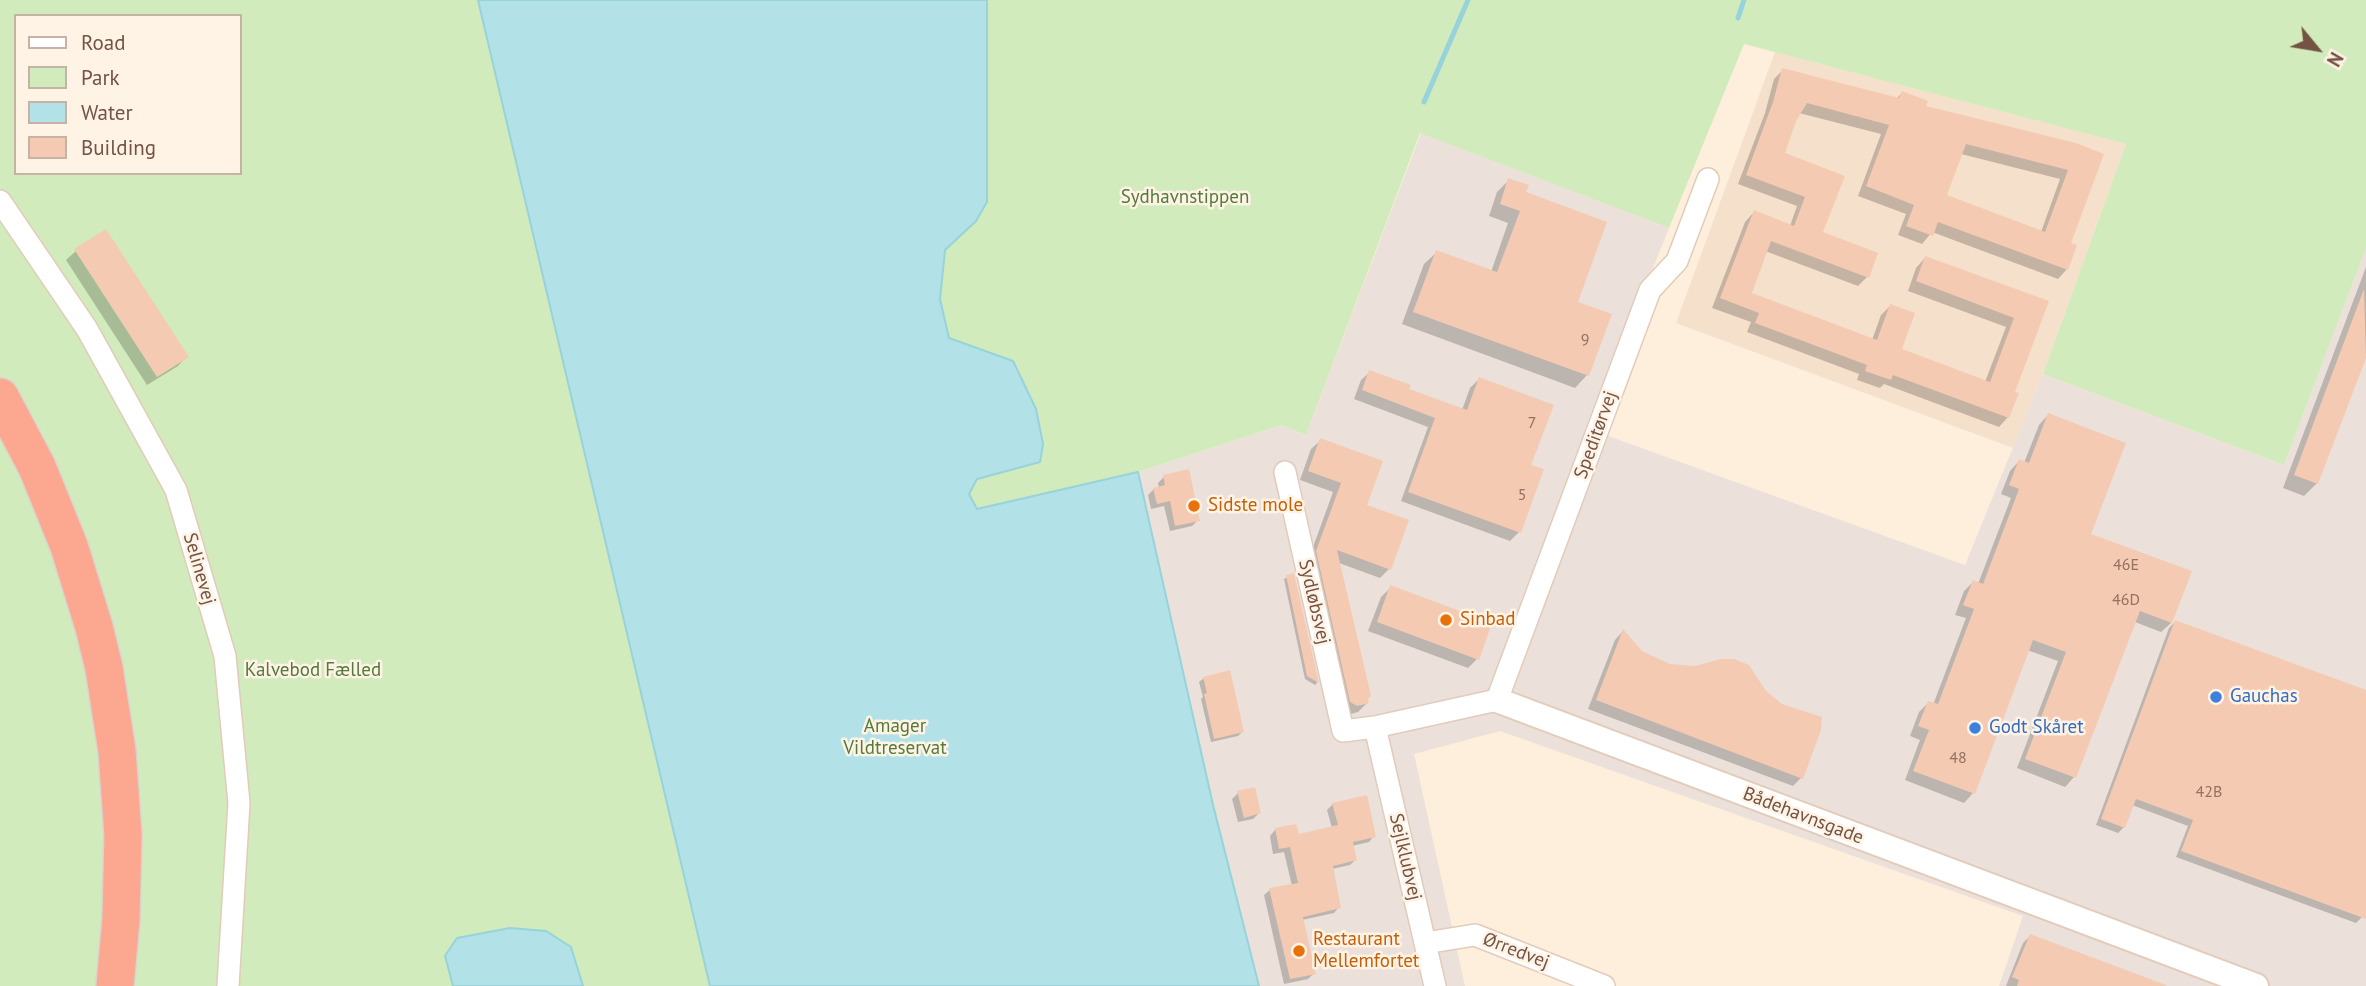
<!DOCTYPE html>
<html>
<head>
<meta charset="utf-8">
<style>
  body { margin:0 }
  #map { position:relative; width:2366px; height:986px; overflow:hidden; background:#feefdd; font-family:"PT Sans",sans-serif }
  canvas { display:block }
  .legend { position:absolute; left:14px; top:14px; width:228px; height:161px; box-sizing:border-box; background:#fff3e5; border:2px solid #c7b3a5; margin:0; padding:9px 12px; list-style:none; font-size:21px; color:#745345 }
  .legend li { display:flex; align-items:center; gap:14px; height:35px }
  .legend b { width:35px; border:2px solid #c7b3a5 }
  .north { position:absolute; left:2282px; top:14px; width:70px; height:70px; -webkit-text-stroke:5px #fff3e5; paint-order:stroke; rotate:120deg; font-size:19px; font-weight:700; line-height:28px; text-align:center; color:#745345 }
  .north::after { content:''; display:block; margin:auto; width:24px; height:32px; background:#745345; clip-path:polygon(50% 0,100% 100%,50% 72%,0 100%) }
</style>
</head>
<body>
<div id="map">
<canvas width="2366" height="986"></canvas>
<ul class="legend">
<li><b style="height:9px;background:#fff"></b>Road</li>
<li><b style="height:19px;background:#d1ebbc"></b>Park</li>
<li><b style="height:19px;background:#b2e2e7"></b>Water</li>
<li><b style="height:19px;background:#f4cab3"></b>Building</li>
</ul>
<div class="north">N</div>
</div>
<script>
const ctx = document.querySelector('canvas').getContext('2d');
ctx.lineJoin = 'round';
function fillPath(path, color) {
  ctx.fillStyle = color;
  ctx.fill(path, 'evenodd');
}
function poly(rows) {
  const path = new Path2D();
  for (const r of rows) {
    path.moveTo(r[0], r[1]);
    for (let i = 2; i < r.length; i += 2) path.lineTo(r[i], r[i + 1]);
  }
  return path;
}
function strokePath(path, color, width, dash) {
  ctx.strokeStyle = color;
  ctx.lineWidth = width;
  ctx.lineCap = dash ? 'butt' : 'round';
  ctx.setLineDash(dash || []);
  ctx.stroke(path);
}
function write(font, color, halo, rows, align = 'center') {
  ctx.font = font + ' "PT Sans",sans-serif';
  ctx.lineWidth = 5;
  ctx.setLineDash([]);
  ctx.textBaseline = 'middle';
  ctx.strokeStyle = halo;
  ctx.fillStyle = color;
  for (const [text, x, y, turn = 0] of rows) {
    ctx.save();
    ctx.translate(x, y);
    ctx.rotate((+turn || 0) * Math.PI / 180);
    ctx.textAlign = isNaN(turn) ? turn : align;
    if (halo) ctx.strokeText(text, 0, 0);
    ctx.fillText(text, 0, 0);
    ctx.restore();
  }
}
fillPath(poly([
  [1775,52,2126,144,2043,374,2013,448,1676,323]
]), '#f5e0cc');
fillPath(poly([
  [1421,133,1669,228,1589,429,1965,565,2043,374,2284,465,2366,248,2366,986,1999,986,2023,916,1500,731,1414,754,1465,986,1259,986,1213,805,1138,472,1282,425,1306,435]
]), '#ebe1da');
fillPath(poly([
  [0,0,982,0,987,167,987,0,2366,0,2366,248,2284,465,2043,374,2126,144,1744,44,1669,228,1420,133,1306,435,1282,425,1138,472,1045,494,1141,487,1256,986,0,986],
  [16,16,240,16,240,173,16,173]
]), '#d1ebbc');
const water = poly([
  [478,0,987,0,987,202,976,221,945,250,940,299,949,338,1013,361,1036,409,1043,444,1040,462,977,479,969,494,977,509,1138,472,1213,805,1259,986,710,986,478,0],
  [510,928,546,931,571,947,583,986,453,986,445,956,457,938,510,928]
]);
fillPath(water, '#b2e2e7');
strokePath(water, '#97d3da', 2);
fillPath(poly([
  [1783,70,1896,99,1902,93,1924,107,2076,145,2067,269,2058,279,1932,232,1922,244,1898,235,1906,214,1858,196,1881,134,1799,113,1782,154,1843,177,1821,233,1867,277,1858,286,1765,251,1749,294,1872,340,1881,315,1890,306,1900,350,1985,382,2006,327,1908,291,1916,268,1925,258,2047,302,2012,393,2008,417,1999,427,1884,384,1880,388,1857,380,1859,374,1747,332,1751,322,1712,308,1745,222,1754,212,1790,226,1797,206,1738,184,1765,113,1774,79],
  [1961,154,2060,179,2041,232,1945,196],
  [1509,180,1524,193,1587,375,1575,388,1402,324,1424,264,1437,252,1491,272,1508,223,1489,216,1497,192],
  [76,251,187,356,178,366,147,385,66,260],
  [2366,267,2366,353,2317,483,2304,496,2283,488],
  [1370,372,1407,390,1462,410,1470,388,1479,379,1529,466,1542,470,1519,532,1510,541,1401,501,1428,427,1354,399,1361,380],
  [2048,415,2089,535,2171,623,2161,632,2135,622,2074,777,2065,787,2017,768,2058,661,2027,650,1973,793,1964,803,1905,780,1920,740,1910,736,1919,712,1928,703,1933,705,1966,618,1955,615,1964,591,1973,582,1978,584,2011,498,2001,494,2010,471,2019,461,2024,463,2039,425],
  [1321,440,1365,506,1389,569,1380,578,1339,563,1367,703,1358,712,1347,715,1308,561,1333,492,1300,480,1311,449],
  [1164,477,1198,520,1192,526,1170,531,1164,506,1151,509,1148,495,1154,489,1159,488,1158,483],
  [1293,575,1317,683,1315,685,1305,679,1284,579],
  [1391,587,1477,659,1468,668,1368,631,1381,597],
  [2175,622,2366,692,2366,906,2362,917,2356,923,2176,857,2188,826,2132,805,2124,827,2118,833,2096,825,2169,628],
  [1623,631,1641,652,1669,666,1695,668,1801,778,1793,786,1588,709,1615,640],
  [1204,678,1242,732,1238,736,1211,742,1201,699,1203,697,1199,682],
  [1238,793,1259,813,1253,819,1238,822,1232,799],
  [1333,804,1374,836,1369,842,1352,846,1355,860,1350,865,1332,869,1339,907,1334,913,1302,920,1314,973,1308,979,1284,984,1264,895,1270,890,1292,886,1284,852,1273,854,1270,836,1275,830,1297,836,1332,828,1327,810],
  [2030,936,2167,986,2006,986,2023,943]
]), '#0003');
strokePath(poly([
  [1738,18,1744,0],
  [1424,102,1468,0]
]), '#97d3da', 5);
fillPath(poly([
  [1782,68,1899,98,1902,91,1928,101,1926,106,2076,143,2104,154,2071,243,2077,245,2068,270,1938,222,1933,236,1906,226,1914,205,1866,186,1889,125,1807,103,1796,121,1785,153,1845,176,1823,232,1878,253,1869,278,1771,241,1752,293,1877,340,1890,304,1915,313,1902,349,1990,382,2014,318,1916,281,1925,256,2049,301,2015,392,2019,393,2009,418,1893,375,1891,380,1865,371,1867,365,1755,323,1759,313,1720,298,1754,210,1794,226,1805,197,1746,175,1773,102],
  [1966,144,2068,170,2045,232,1947,195],
  [1508,178,1529,185,1526,192,1607,222,1578,302,1612,314,1589,376,1413,312,1436,250,1497,272,1520,211,1500,204],
  [106,229,189,357,157,377,74,249],
  [2364,289,2366,358,2318,484,2294,475],
  [1369,370,1411,385,1409,389,1467,410,1479,377,1554,405,1531,465,1544,469,1521,533,1408,492,1435,418,1362,390],
  [2048,413,2126,443,2091,534,2192,571,2172,623,2140,611,2076,778,2025,759,2066,652,2033,640,1975,794,1913,771,1929,730,1918,726,1928,701,1938,704,1974,609,1963,605,1973,580,1983,584,2019,489,2009,485,2019,459,2029,463],
  [1320,438,1383,461,1367,505,1409,520,1391,570,1337,550,1371,696,1368,699,1369,703,1357,706,1350,702,1316,551,1341,483,1308,471],
  [1189,469,1200,521,1175,526,1170,501,1157,504,1153,488,1165,485,1163,475],
  [1294,573,1319,683,1307,676,1286,575],
  [1390,585,1492,623,1479,660,1377,622],
  [2175,620,2366,690,2366,919,2181,851,2193,820,2136,799,2125,828,2101,819],
  [1623,629,1642,651,1670,664,1695,666,1721,659,1734,659,1749,665,1766,691,1782,704,1822,717,1821,730,1803,779,1596,700],
  [1230,670,1244,732,1214,739,1204,694,1207,693,1203,677],
  [1255,787,1261,813,1244,818,1237,791],
  [1367,795,1376,837,1353,842,1357,860,1333,866,1341,908,1303,917,1316,974,1290,979,1269,888,1298,883,1290,847,1279,849,1275,828,1296,824,1299,834,1338,825,1332,803],
  [2030,934,2166,985,2166,986,2017,986,2019,980,2012,977]
]), '#f4cab3');
const minor = poly([
  [0,201,87,329,176,490,225,656,239,803,228,986],
  [1285,472,1343,731,1375,727,1497,700,1650,290,1677,261,1708,179],
  [1375,727,1435,986],
  [1425,943,1475,935,1604,986]
]);
const tertiary = poly([
  [1497,700,2256,986]
]);
const motorway = poly([
  [0,397,37,467,69,546,94,627,104,668,117,751,123,835,121,919,115,986]
]);
strokePath(minor, '#e2cbb9', 24);
strokePath(tertiary, '#e2cbb9', 28);
strokePath(motorway, '#dbd2cf', 40);
strokePath(minor, '#fff', 21);
strokePath(tertiary, '#fff', 24);
strokePath(motorway, '#fca790', 37);
for (const [x, y, r, color] of [
  [1194,506,7,"#e8710a"],
  [1446,620,7,"#e8710a"],
  [2216,697,7,"#3f7fe0"],
  [1975,728,7,"#3f7fe0"],
  [1299,951,7,"#e8710a"]
]) {
  const dot = new Path2D();
  dot.arc(x, y, r, 0, 2 * Math.PI);
  ctx.fillStyle = color;
  ctx.fill(dot);
  strokePath(dot, '#fff3e5', 2.5);
}
write('16px', '#947160', null, [
  ["9",1585,340],
  ["7",1532,423],
  ["5",1522,495],
  ["46E",2126,565],
  ["46D",2126,600],
  ["48",1958,758],
  ["42B",2209,792]
]);
write('19px', '#527b3c', '#fff3e5', [
  ["Sydhavnstippen",1185,198],
  ["Kalvebod Fælled",313,671],
  ["Amager",895,727],
  ["Vildtreservat",895,749]
]);
write('19px', '#745345', '#fff3e5', [
  ["Speditørvej",1596,435,-70],
  ["Selinevej",199,569,74],
  ["Sydløbsvej",1314,602,77],
  ["Bådehavnsgade",1803,816,21],
  ["Sejlklubvej",1405,857,77],
  ["Ørredvej",1516,951,21]
]);
write('19px', '#c56008', '#fff3e5', [
  ["Sidste mole",1208,506],
  ["Sinbad",1460,620],
  ["Restaurant",1313,940],
  ["Mellemfortet",1313,962]
], 'left');
write('19px', '#366cbe', '#fff3e5', [
  ["Gauchas",2230,697],
  ["Godt Skåret",1989,728]
], 'left');
</script>
</body>
</html>
